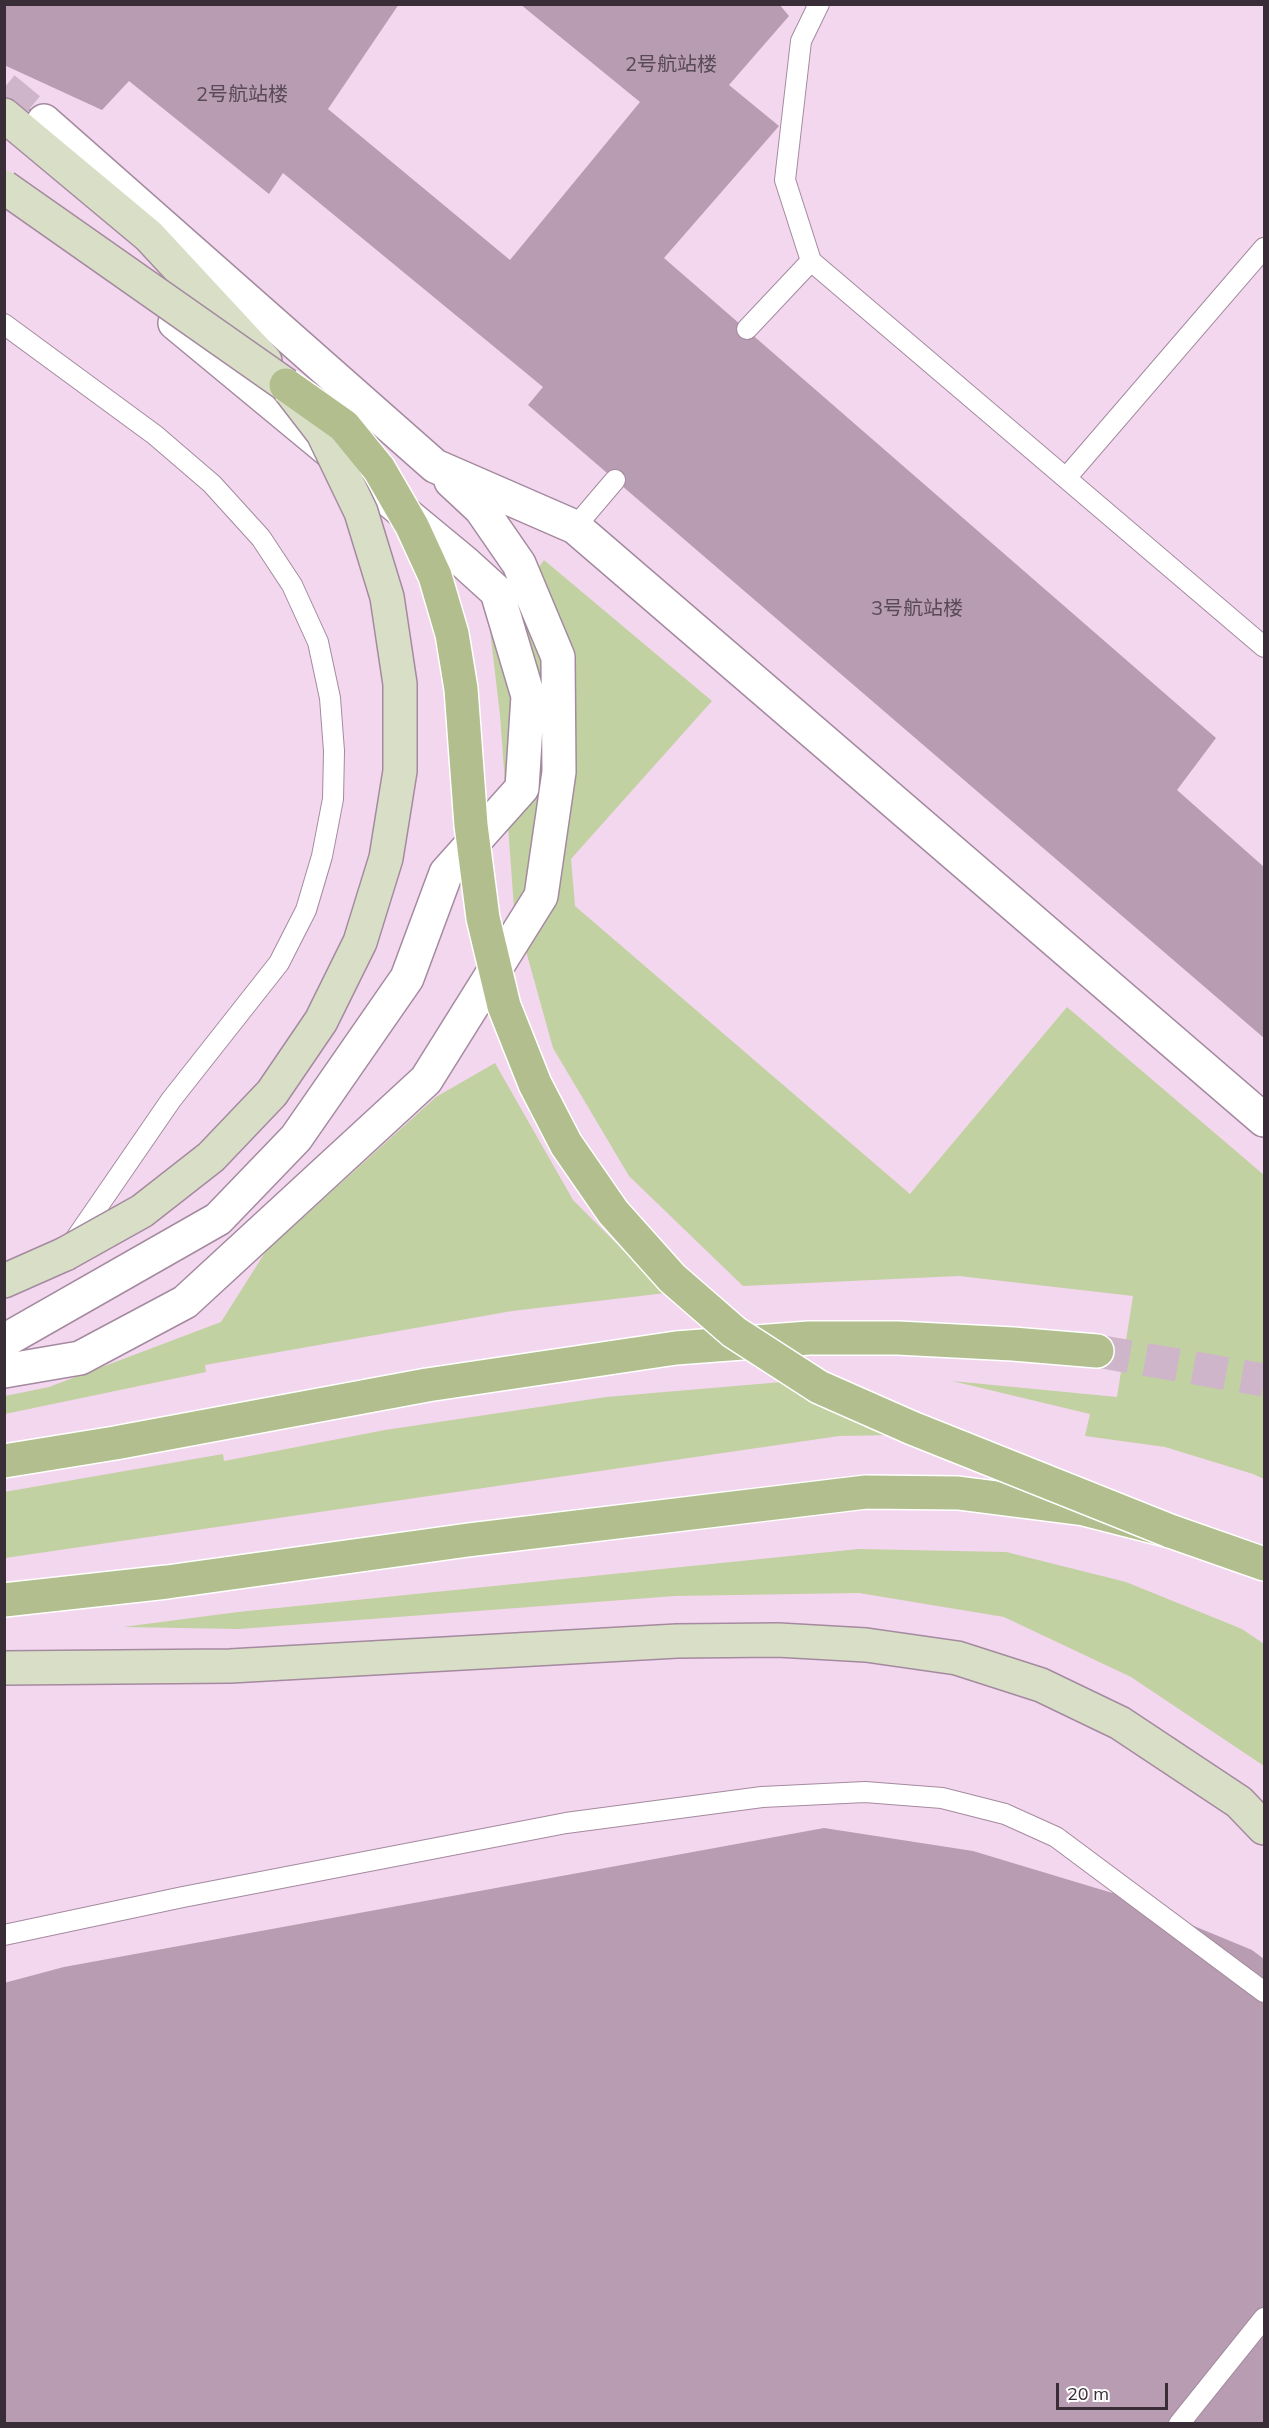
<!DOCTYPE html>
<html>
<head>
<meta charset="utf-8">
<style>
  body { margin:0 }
  #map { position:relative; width:1269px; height:2428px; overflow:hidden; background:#f3d7ee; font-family:Mulish,sans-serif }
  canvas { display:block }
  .frame { position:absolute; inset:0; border:6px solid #392e37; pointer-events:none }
  .scale { position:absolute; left:1056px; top:2383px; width:112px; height:27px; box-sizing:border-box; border:3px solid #392e37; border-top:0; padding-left:8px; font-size:18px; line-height:21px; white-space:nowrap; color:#392e37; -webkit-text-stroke:4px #fff; paint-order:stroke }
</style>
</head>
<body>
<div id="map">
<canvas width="1269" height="2428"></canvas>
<div class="frame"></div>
<div class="scale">20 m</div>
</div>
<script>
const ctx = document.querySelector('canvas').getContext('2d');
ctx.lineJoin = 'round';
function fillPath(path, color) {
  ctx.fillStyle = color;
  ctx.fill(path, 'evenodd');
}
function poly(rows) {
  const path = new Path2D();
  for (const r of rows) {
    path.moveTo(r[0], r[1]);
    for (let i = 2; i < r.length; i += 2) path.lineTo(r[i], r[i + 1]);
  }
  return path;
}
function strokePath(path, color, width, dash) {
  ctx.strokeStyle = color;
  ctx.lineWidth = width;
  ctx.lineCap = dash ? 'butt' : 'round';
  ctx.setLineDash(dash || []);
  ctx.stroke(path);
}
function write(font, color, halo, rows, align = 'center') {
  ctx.font = font + ' Mulish,"Noto Sans SC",sans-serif';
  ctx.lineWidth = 4.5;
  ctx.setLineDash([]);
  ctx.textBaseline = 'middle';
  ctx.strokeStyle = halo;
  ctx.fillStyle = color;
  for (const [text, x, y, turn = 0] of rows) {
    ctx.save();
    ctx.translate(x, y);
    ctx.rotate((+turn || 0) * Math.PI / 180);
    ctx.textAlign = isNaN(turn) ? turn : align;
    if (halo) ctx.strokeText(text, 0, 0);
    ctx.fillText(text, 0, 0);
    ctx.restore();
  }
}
fillPath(poly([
  [544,560,712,701,571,859,575,906,910,1194,1067,1007,1264,1175,1264,1479,1253,1474,1165,1447,1085,1436,1090,1414,952,1381,1117,1397,1133,1296,959,1276,743,1286,629,1176,553,1048,514,908,500,715,487,605,516,599],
  [495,1063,573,1200,666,1293,512,1311,205,1365,206,1372,5,1414,5,1396,49,1387,221,1322,266,1251,436,1097],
  [782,1382,892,1435,839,1436,5,1558,4,1492,223,1454,224,1461,385,1430,606,1397],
  [859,1549,1006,1552,1126,1582,1242,1629,1264,1644,1264,1766,1131,1677,1004,1617,859,1593,675,1596,239,1629,123,1627,238,1612]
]), '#c2d1a1');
fillPath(poly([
  [4,4,399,4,328,109,510,260,640,102,520,4,779,4,789,16,729,85,779,126,664,258,1216,738,1177,790,1264,867,1264,1038,528,405,543,387,283,173,269,194,129,81,102,110,4,65],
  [4,83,37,115,36,116,4,93],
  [824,1828,973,1851,1119,1895,1252,1950,1264,1959,1264,2424,4,2424,4,1983,64,1967]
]), '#b79cb2');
strokePath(poly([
  [4,88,44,121]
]), '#ceb5c9', 33, [33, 16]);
strokePath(poly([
  [1097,1351,1264,1380]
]), '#ceb5c9', 33, [33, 16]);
const service = poly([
  [819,4,801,41,785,180,811,261,1264,647],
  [4,324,155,435,212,484,261,538,292,585,318,642,330,698,334,751,333,799,322,856,306,910,279,963,171,1100,72,1244],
  [747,329,811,261],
  [1066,478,1264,248],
  [575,527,615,480],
  [4,1935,183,1897,566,1823,762,1797,865,1792,942,1798,1005,1814,1056,1837,1264,1992],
  [1179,2424,1264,2318]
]);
const minor = poly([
  [44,121,435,466,575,527,1264,1120],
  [4,1341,218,1219,296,1138,407,978,446,873,522,788,528,696,497,592,464,562,175,323],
  [4,1371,80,1358,185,1302,426,1080,541,896,559,772,558,657,519,564,481,509,451,481]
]);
const secondary = poly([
  [4,115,149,236,265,361],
  [4,1281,65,1254],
  [4,1668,230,1666,677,1641,778,1640,866,1645,957,1658,1041,1685,1120,1723,1239,1802,1264,1828]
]);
const primary = poly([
  [4,1461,115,1443,427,1385,676,1348,809,1338,898,1338,1013,1344,1097,1351],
  [4,1600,167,1582,468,1540,866,1492,958,1493,1084,1509,1170,1531,1264,1564]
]);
strokePath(service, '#a48a9f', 22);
strokePath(minor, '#a48a9f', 36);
strokePath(secondary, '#a48a9f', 36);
strokePath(primary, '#fff', 36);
strokePath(service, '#fff', 20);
strokePath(minor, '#fff', 33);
strokePath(secondary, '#d8dfc6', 33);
strokePath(primary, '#b2be8d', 33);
const secondaryBridge = poly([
  [4,187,286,385,323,433,361,512,387,597,400,684,400,771,386,858,360,942,321,1021,272,1093,211,1157,142,1211,65,1254]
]);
const primaryBridge = poly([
  [286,385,344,426,379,469,412,526,435,576,452,634,461,689,471,825,483,918,504,1006,535,1084,566,1144,613,1212,672,1278,734,1332,819,1387,912,1428,1170,1531]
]);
strokePath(secondaryBridge, '#a48a9f', 36, []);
strokePath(primaryBridge, '#fff', 36, []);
strokePath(secondaryBridge, '#d8dfc6', 33);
strokePath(primaryBridge, '#b2be8d', 33);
write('20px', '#584a56', null, [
  ["2号航站楼",671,65],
  ["2号航站楼",242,95],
  ["3号航站楼",917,609]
]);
</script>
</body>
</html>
